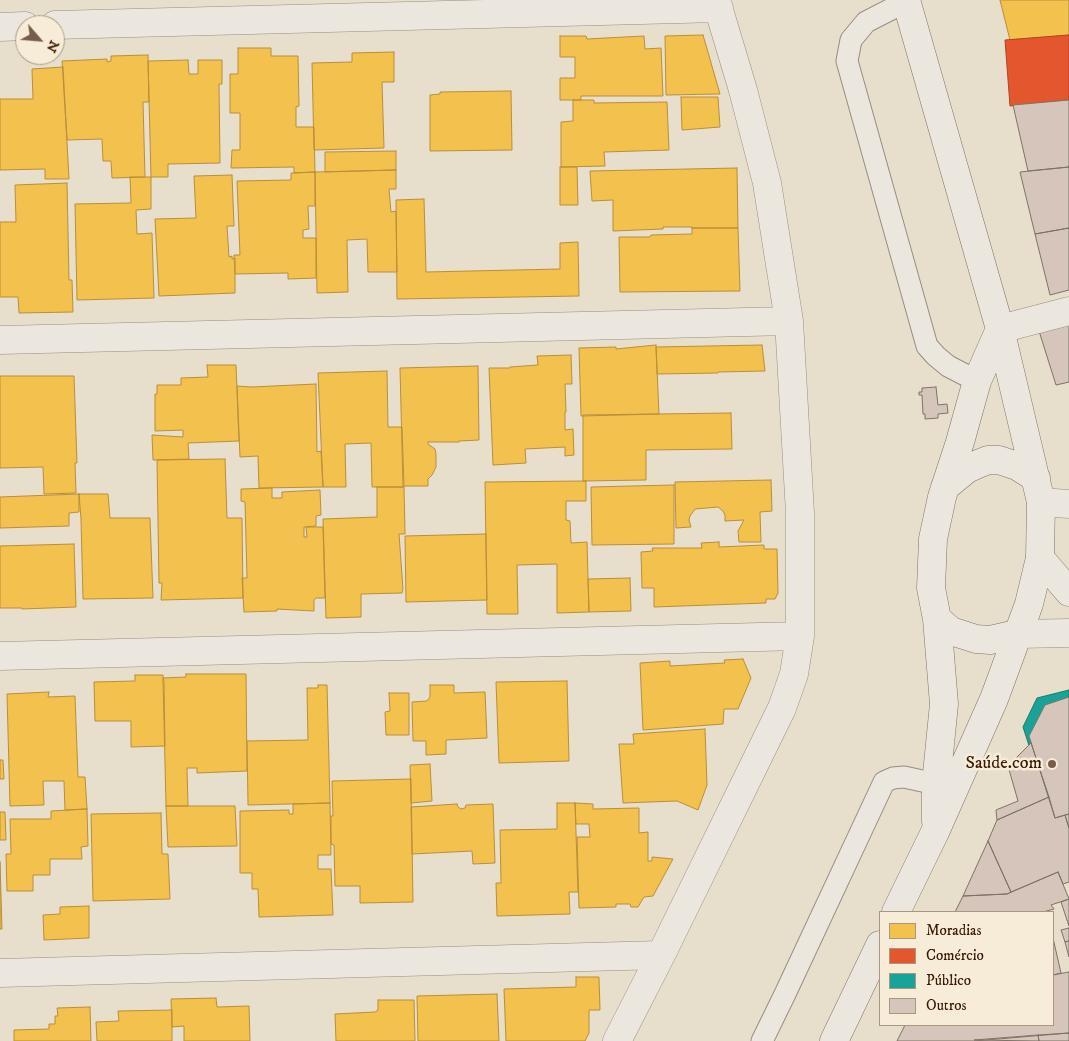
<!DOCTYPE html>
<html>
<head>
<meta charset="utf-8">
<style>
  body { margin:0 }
  #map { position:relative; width:1069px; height:1041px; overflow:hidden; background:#e7decc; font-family:"IM FELL DW Pica",serif }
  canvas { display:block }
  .legend { position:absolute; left:879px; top:911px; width:175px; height:115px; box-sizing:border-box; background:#f7ecd7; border:1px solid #aa9782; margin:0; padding:6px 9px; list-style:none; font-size:15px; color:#371803 }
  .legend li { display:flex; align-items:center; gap:10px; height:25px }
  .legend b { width:25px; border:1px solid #aa9782 }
  .north { position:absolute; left:15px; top:15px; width:50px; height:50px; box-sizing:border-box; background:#f7ecd7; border:1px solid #aa9782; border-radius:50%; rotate:117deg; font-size:14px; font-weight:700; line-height:20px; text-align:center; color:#371803 }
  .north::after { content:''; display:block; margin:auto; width:18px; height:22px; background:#755d49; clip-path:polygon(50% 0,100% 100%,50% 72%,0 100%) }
</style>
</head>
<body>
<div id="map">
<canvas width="1069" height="1041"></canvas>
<ul class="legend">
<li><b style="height:14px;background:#f2c14e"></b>Moradias</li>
<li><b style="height:14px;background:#e4572e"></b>Comércio</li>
<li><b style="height:14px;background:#17a398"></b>Público</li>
<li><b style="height:14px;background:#d6c5ba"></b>Outros</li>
</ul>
<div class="north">N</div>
</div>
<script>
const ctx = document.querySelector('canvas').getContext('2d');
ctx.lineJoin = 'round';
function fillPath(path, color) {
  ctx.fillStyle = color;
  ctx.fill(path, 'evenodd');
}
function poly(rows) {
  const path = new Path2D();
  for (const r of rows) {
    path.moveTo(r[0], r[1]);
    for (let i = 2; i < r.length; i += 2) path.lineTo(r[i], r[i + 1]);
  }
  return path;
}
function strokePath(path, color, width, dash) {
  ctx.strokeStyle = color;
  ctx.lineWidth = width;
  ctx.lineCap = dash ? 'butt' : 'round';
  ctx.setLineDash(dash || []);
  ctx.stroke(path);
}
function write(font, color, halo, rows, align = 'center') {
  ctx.font = font + ' "IM FELL DW Pica",serif';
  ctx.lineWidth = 5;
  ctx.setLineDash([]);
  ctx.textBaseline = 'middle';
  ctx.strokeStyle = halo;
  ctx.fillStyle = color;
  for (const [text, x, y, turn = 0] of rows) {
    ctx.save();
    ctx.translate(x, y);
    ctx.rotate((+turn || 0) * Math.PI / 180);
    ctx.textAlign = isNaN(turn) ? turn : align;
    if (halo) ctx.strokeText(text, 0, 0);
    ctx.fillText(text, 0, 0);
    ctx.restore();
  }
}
const homes = poly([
  [1000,0,1069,0,1069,35,1010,40,1000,0],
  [703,35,720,94,666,95,665,36,703,35],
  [560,36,586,36,587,39,644,36,645,49,661,48,663,96,581,96,581,100,560,100,560,78,575,78,575,57,560,57,560,36],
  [238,48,271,48,271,56,298,56,299,106,296,107,296,127,314,127,315,172,294,173,294,167,231,168,232,150,240,150,240,113,230,113,230,74,238,74,238,48],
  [394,52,394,82,382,82,384,148,314,150,312,63,352,62,352,53,394,52],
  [148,55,149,102,143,102,145,177,112,178,111,161,103,161,102,139,67,140,62,61,107,59,107,62,111,61,111,56,148,55],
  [188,60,189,74,198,74,198,60,222,60,222,84,219,84,220,163,168,164,168,177,151,177,148,61,188,60],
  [63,67,69,179,45,179,45,169,0,170,0,99,33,99,32,69,63,67],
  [511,91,512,150,430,151,430,95,440,94,440,92,511,91],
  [681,97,718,97,720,127,682,130,681,97],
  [573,100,594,100,594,103,667,102,669,150,604,152,605,166,561,167,561,122,573,121,573,100],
  [396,151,396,170,325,172,325,152,396,151],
  [560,167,577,167,578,205,560,205,560,167],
  [737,168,738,228,692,228,692,227,663,227,663,229,613,231,613,200,592,201,590,171,737,168],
  [396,170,396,189,389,189,391,212,396,211,397,272,368,272,367,239,347,240,348,292,317,293,315,172,396,170],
  [315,172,315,206,308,206,309,229,303,230,303,238,316,238,316,278,288,279,288,273,235,274,234,255,240,255,237,181,291,180,291,173,315,172],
  [232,175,234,226,227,226,229,257,232,256,232,259,235,258,235,293,159,296,155,219,196,218,194,176,232,175],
  [130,177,151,177,151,209,136,210,137,234,152,233,154,298,77,300,75,204,131,203,130,177],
  [67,183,69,280,72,280,73,312,19,313,18,297,0,297,0,222,16,222,15,185,67,183],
  [424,199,426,272,560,269,560,243,578,242,579,296,397,299,396,200,424,199],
  [692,228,738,228,740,291,620,292,619,237,650,237,651,235,692,234,692,228],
  [656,345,659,414,581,416,579,348,616,347,616,349,656,345],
  [762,345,765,371,718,372,718,373,657,374,656,347,762,345],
  [571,355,572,384,565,384,566,412,565,412,565,430,573,429,574,455,565,456,565,447,525,449,526,463,493,465,489,368,510,368,510,367,538,365,537,356,571,355],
  [207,365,236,365,239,441,188,443,189,459,153,460,152,435,183,437,183,430,155,431,155,394,157,394,157,385,181,385,181,378,208,377,207,365],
  [478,366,479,440,459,441,459,442,428,442,428,444,435,449,436,454,436,467,432,475,428,479,428,486,403,486,400,368,478,366],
  [387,371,388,427,402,427,404,487,372,487,371,443,345,444,346,487,323,487,318,373,387,371],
  [0,376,74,376,77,463,75,463,76,493,44,494,43,467,0,468,0,376],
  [316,384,317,452,321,451,323,487,259,488,258,456,240,457,237,386,252,387,316,384],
  [731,413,732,449,646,450,646,480,583,481,583,415,731,413],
  [225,459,227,518,242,518,243,598,161,600,162,583,159,583,157,460,225,459],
  [771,480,772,511,760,512,761,542,739,542,738,531,744,520,725,521,725,515,723,511,718,507,695,509,690,516,689,520,691,527,676,528,675,482,771,480],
  [586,481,586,501,566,501,566,520,570,521,571,543,587,542,589,612,557,613,557,564,517,565,518,614,487,614,485,482,586,481],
  [674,485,674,544,592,545,591,487,674,485],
  [377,487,404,487,405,534,399,534,403,589,402,593,361,594,361,617,326,618,323,519,377,517,377,487],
  [272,488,272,498,282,498,282,492,320,490,321,515,316,516,316,526,304,527,304,537,307,537,306,527,323,527,325,598,316,598,314,600,314,611,277,609,277,611,244,612,242,578,247,578,245,502,241,501,241,489,272,488],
  [79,494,79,512,69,513,69,526,0,528,0,497,79,494],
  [79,494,108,494,110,518,150,518,153,598,83,599,81,519,79,494],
  [486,534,487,600,406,602,405,536,486,534],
  [719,542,719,547,764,545,764,549,777,549,778,593,775,599,766,599,766,603,654,607,654,588,642,588,641,552,653,551,652,548,702,548,701,543,719,542],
  [74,544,76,607,22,609,22,608,0,608,0,546,74,544],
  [630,578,631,611,589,612,588,579,630,578],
  [743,659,751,678,738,709,724,709,723,724,643,730,640,663,670,661,670,666,725,663,724,660,743,659],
  [186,674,246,674,247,771,197,773,197,768,187,768,188,806,166,806,163,678,186,677,186,674],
  [135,675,163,675,164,684,165,746,131,747,131,721,95,721,94,682,135,681,135,675],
  [567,681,569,761,499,763,496,682,567,681],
  [318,685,327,685,330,803,248,805,247,741,308,740,307,688,318,688,318,685],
  [430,685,454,685,454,693,485,692,487,738,446,740,446,754,426,755,426,741,413,741,412,702,427,701,430,697,430,685],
  [49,692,48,697,75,696,78,777,85,777,87,809,65,810,64,781,43,781,44,805,10,806,7,694,49,692],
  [389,693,409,693,409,735,386,735,385,712,390,711,389,693],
  [705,729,707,785,698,810,677,801,623,803,619,744,634,744,633,734,705,729],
  [0,760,3,760,4,779,0,779,0,760],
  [430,764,432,801,411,803,410,765,430,764],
  [411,779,413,902,360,903,360,886,335,886,334,845,331,844,331,816,333,816,332,781,411,779],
  [330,803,331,855,318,855,318,869,331,869,333,915,259,917,258,889,252,889,252,873,240,873,240,811,289,810,289,814,293,814,293,804,330,803],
  [557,803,575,803,578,892,569,892,570,914,497,916,496,883,501,883,500,830,557,829,557,803],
  [575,803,593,804,593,809,639,808,639,833,648,832,648,861,652,861,652,857,673,859,653,896,644,897,638,907,631,907,630,904,616,904,616,907,579,908,577,837,590,837,589,824,576,824,575,803],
  [457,804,458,807,461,809,465,808,466,805,493,804,495,863,473,864,472,851,412,854,411,807,457,804],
  [166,806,235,806,237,846,168,847,166,806],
  [87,809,88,846,81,847,82,859,50,859,50,875,33,875,33,891,7,891,6,854,11,854,10,819,51,819,51,811,87,809],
  [0,812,5,812,6,840,0,840,0,812],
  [161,813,162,854,168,854,170,899,93,901,91,814,161,813],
  [0,862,2,929,0,929,0,862],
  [89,906,89,938,44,940,43,915,60,914,60,907,89,906],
  [576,977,599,977,600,1010,589,1010,589,1033,585,1041,506,1041,504,989,576,987,576,977],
  [497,994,499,1041,418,1041,417,996,497,994],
  [216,998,217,1007,249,1006,250,1041,184,1041,184,1026,172,1027,171,999,216,998],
  [378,1000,414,1000,415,1041,336,1041,335,1014,375,1012,378,1010,378,1000],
  [90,1007,91,1041,14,1041,14,1030,49,1029,49,1024,55,1024,55,1016,58,1016,57,1008,90,1007],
  [172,1010,172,1041,97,1041,96,1022,119,1021,118,1011,172,1010]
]);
fillPath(homes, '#f2c14e');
strokePath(homes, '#ba8e38', 1);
const shops = poly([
  [1069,35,1069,100,1010,106,1005,40,1069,35]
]);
fillPath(shops, '#e4572e');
strokePath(shops, '#b04421', 1);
const public = poly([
  [1069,690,1069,800,1049,807,1023,727,1037,698,1069,690]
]);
fillPath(public, '#17a398');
strokePath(public, '#21796b', 1);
const building = poly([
  [1069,100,1069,167,1028,171,1013,105,1069,100],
  [1069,167,1069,228,1035,234,1020,172,1069,167],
  [1069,228,1069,290,1050,295,1035,234,1069,228],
  [1069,324,1069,382,1056,385,1039,331,1069,324],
  [936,387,938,405,947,404,948,413,938,414,938,418,925,419,925,414,923,414,922,395,919,395,919,392,922,392,922,388,936,387],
  [1069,697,1069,814,1055,818,1029,736,1045,705,1069,697],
  [1031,743,1049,797,997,820,996,810,1018,801,1008,766,1031,743],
  [1049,797,1055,818,1065,815,1069,828,1069,882,1063,884,1058,872,1011,892,988,841,997,820,1049,797],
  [1069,814,1069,828,1065,815,1069,814],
  [988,841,1011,892,1007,894,963,896,988,841],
  [1058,872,1069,899,1051,905,1054,909,1043,912,955,912,963,896,1007,894,1058,872],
  [1069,899,1069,926,1061,902,1069,899],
  [1069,928,1069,941,1065,942,1061,930,1069,928],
  [1053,938,1061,973,1053,975,1053,938],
  [1069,941,1069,957,1065,942,1069,941],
  [1069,972,1069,1033,974,1041,897,1041,905,1025,1053,1025,1053,975,1069,972],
  [1069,1033,1069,1041,1039,1041,1038,1035,1069,1033],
  [1038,1035,1039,1041,974,1040,1038,1035]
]);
fillPath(building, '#d6c5ba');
strokePath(building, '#7d7367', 1);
const service = poly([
  [907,1,866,22,851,40,847,61,927,346,936,356,948,366,977,381],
  [762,1041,785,994,884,782,893,778,904,777,936,784]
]);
const minor = poly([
  [55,25,719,8],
  [0,27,25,26],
  [1000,329,1069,311],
  [0,340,789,321],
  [1041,502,1069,504],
  [1040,558,1069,592],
  [1017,634,1069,633],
  [0,656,800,636],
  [0,973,661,955],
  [617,1041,661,955,782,708,794,674,800,636,800,513,789,321,767,183,743,90,716,0]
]);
const secondary = poly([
  [945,487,967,469,978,464,988,460,999,460,1017,466,1036,478],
  [937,619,951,631,976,639,990,640,1017,634],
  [936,821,936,784,944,704,937,619,931,588,933,539,942,497,960,442,977,381,1000,329],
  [896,912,935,832,994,699,1029,604,1040,558,1041,502,1000,329,906,0],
  [834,1041,880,945]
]);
strokePath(service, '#978d81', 23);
strokePath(minor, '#978d81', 29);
strokePath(secondary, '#7d7367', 29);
strokePath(service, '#ece7de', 21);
strokePath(minor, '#ece7de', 28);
strokePath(secondary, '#ece7de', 28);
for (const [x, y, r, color] of [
  [1052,764,5,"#755d49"]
]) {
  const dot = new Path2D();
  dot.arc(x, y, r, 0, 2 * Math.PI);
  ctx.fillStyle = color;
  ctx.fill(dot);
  strokePath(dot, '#f7ecd7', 2);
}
write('18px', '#371803', '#f7ecd7', [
  ["Saúde.com",1042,764]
], 'right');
</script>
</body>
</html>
